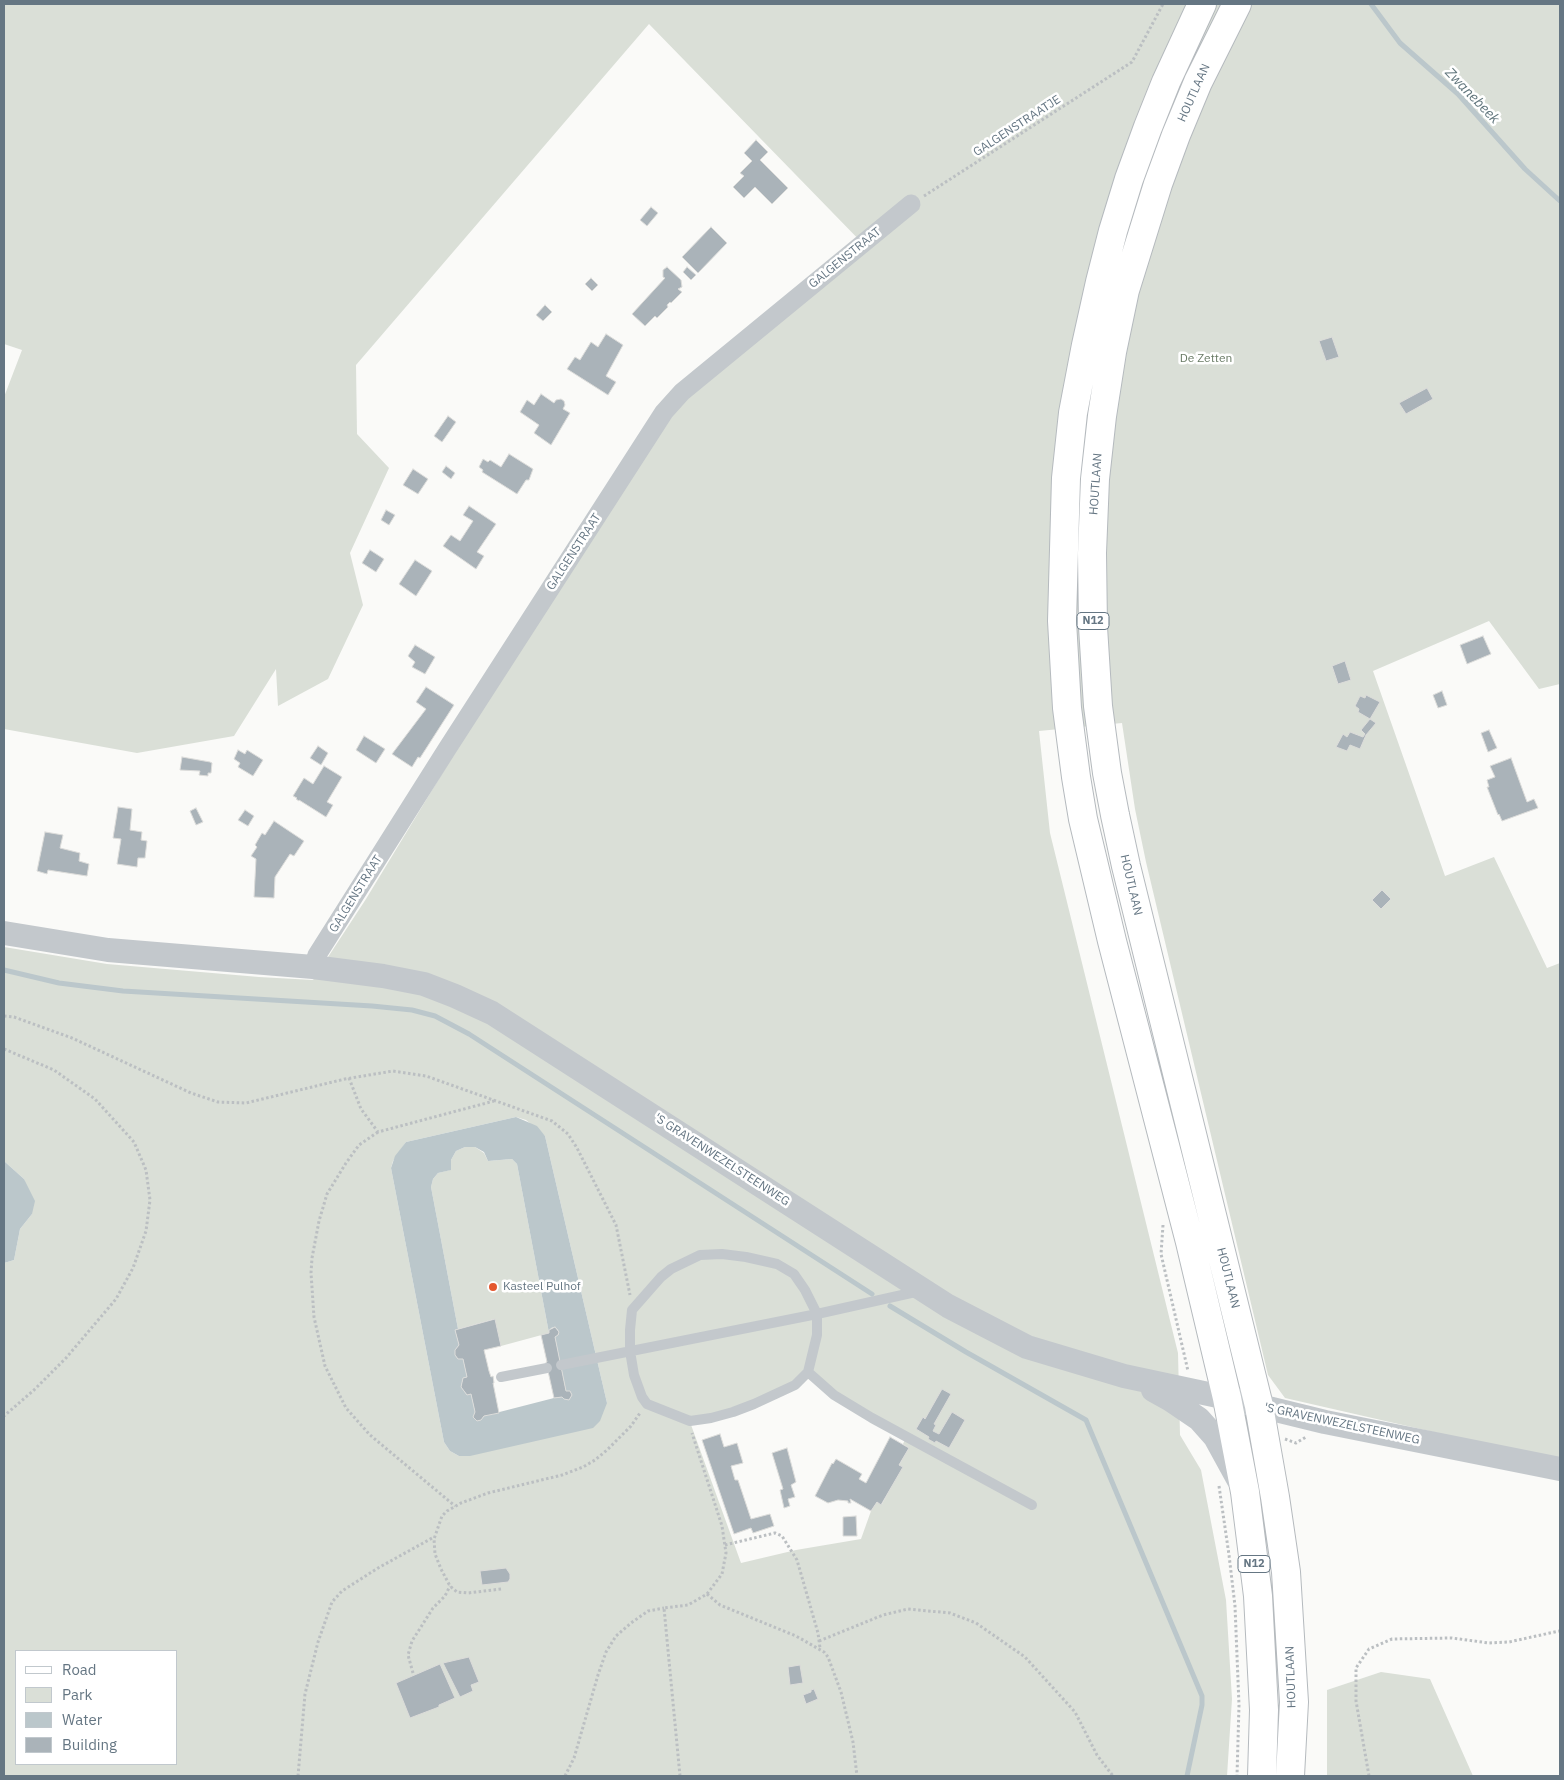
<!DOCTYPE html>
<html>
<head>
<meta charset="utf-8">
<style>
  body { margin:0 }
  #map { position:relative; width:1564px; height:1780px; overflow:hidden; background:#fafaf8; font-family:"IBM Plex Sans",sans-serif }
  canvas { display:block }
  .frame { position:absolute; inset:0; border:5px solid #657683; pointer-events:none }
  .legend { position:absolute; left:15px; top:1650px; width:162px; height:115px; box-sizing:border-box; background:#fff; border:1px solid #c1c8cd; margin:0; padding:6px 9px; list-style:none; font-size:15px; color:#657683 }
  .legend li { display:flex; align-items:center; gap:10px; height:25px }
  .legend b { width:25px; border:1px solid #c1c8cd }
</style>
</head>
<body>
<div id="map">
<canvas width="1564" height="1780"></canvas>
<div class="frame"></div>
<ul class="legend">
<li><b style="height:6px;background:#fff"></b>Road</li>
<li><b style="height:14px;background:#dadfd7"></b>Park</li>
<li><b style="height:14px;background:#bbc7cb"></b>Water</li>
<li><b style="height:14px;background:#aab3b9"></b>Building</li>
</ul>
</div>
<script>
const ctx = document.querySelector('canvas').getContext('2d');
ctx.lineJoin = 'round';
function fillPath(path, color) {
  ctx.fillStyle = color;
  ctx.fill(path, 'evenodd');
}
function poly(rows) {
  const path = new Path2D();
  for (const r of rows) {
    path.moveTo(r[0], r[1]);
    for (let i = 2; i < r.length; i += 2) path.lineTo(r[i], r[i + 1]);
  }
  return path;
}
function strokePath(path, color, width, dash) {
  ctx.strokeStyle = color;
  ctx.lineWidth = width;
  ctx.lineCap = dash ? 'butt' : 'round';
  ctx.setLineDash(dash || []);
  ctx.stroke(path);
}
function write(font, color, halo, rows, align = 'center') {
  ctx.font = font + ' "IBM Plex Sans",sans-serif';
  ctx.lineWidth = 5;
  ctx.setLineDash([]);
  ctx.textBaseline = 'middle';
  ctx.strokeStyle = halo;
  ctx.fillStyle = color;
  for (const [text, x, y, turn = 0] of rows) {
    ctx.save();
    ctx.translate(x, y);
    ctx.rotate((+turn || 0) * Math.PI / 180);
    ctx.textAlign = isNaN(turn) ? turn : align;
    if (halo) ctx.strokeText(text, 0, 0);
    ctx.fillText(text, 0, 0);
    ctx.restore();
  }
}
fillPath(poly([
  [4,4,1560,4,1560,684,1539,689,1489,621,1373,671,1445,876,1494,857,1547,968,1560,963,1560,1461,1285,1398,1268,1375,1146,862,1135,809,1122,723,1039,731,1050,833,1178,1353,1180,1435,1201,1470,1226,1600,1232,1699,1227,1776,4,1776,4,1263,14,1260,20,1229,32,1214,24,1179,4,1161,4,947,107,964,259,977,313,980,366,899,463,739,667,421,687,397,868,249,649,24,356,365,357,434,389,468,350,553,363,605,328,679,278,706,276,669,234,736,137,753,4,729,4,397,22,350,4,344],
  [516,1117,526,1120,545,1136,607,1403,459,1456,450,1451,444,1442,391,1168,393,1161,406,1142],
  [808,1372,872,1418,906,1437,903,1444,909,1448,899,1465,902,1467,882,1504,877,1502,871,1511,861,1539,796,1550,741,1563,690,1422,754,1404],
  [16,1651,176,1651,176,1764,16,1764],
  [465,1147,475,1147,484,1153,488,1161,512,1159,517,1164,549,1333,501,1346,494,1319,458,1329,431,1187,433,1179,438,1173,450,1170,451,1160,456,1151],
  [1381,1672,1430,1679,1473,1776,1327,1776,1327,1690]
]), '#dadfd7');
fillPath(poly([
  [516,1117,537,1126,545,1136,607,1403,600,1421,593,1428,470,1456,459,1456,450,1451,444,1442,391,1168,395,1156,406,1142],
  [465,1147,475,1147,484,1152,488,1161,512,1159,517,1164,549,1333,551,1328,555,1327,558,1330,559,1334,555,1337,566,1391,570,1391,572,1395,569,1400,564,1399,562,1397,554,1398,484,1416,481,1420,477,1421,473,1417,475,1412,471,1394,467,1395,461,1387,463,1378,467,1377,463,1359,458,1359,455,1355,455,1350,459,1345,455,1330,458,1329,431,1187,433,1179,438,1173,451,1170,451,1160,456,1151],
  [4,1161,24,1179,35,1201,32,1214,20,1229,14,1260,4,1263]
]), '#bbc7cb');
strokePath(poly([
  [1371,4,1400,43,1458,94,1525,169,1560,201],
  [4,970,59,983,123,991,372,1006,412,1010,435,1016,469,1034,872,1294],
  [890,1306,966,1352,1086,1420,1202,1696,1202,1705,1187,1776]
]), '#bbc7cb', 5);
const building = poly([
  [756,140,768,152,760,160,788,188,772,204,755,187,744,198,733,187,744,176,740,173,752,161,744,153,756,140],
  [651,207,658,213,647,226,640,220,651,207],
  [711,227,727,243,698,273,682,257,711,227],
  [667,267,681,280,682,287,678,289,682,292,671,303,670,302,667,305,668,307,657,318,655,316,645,326,632,314,665,278,663,277,663,270,667,267],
  [687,267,696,275,691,280,683,272,687,267],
  [591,278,598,285,592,291,585,284,591,278],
  [545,305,552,312,543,321,536,315,545,305],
  [606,334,623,345,606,376,616,382,608,395,567,369,575,357,580,360,591,342,598,347,606,334],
  [1332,337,1339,357,1326,361,1319,341,1332,337],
  [1427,388,1433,399,1406,414,1399,403,1427,388],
  [541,394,554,403,556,400,561,399,564,401,565,405,563,409,570,413,551,445,534,433,539,425,520,412,527,400,534,405,541,394],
  [448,416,456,422,442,442,434,436,448,416],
  [509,454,533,469,529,480,526,480,517,494,482,472,483,470,479,467,483,459,488,462,490,460,501,467,509,454],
  [446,466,455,473,451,479,442,472,446,466],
  [413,469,428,479,418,494,403,485,413,469],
  [469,506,496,524,477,552,484,556,476,569,443,546,451,535,460,541,473,521,463,515,469,506],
  [386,510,395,515,389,525,381,520,386,510],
  [370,550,384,559,376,572,362,563,370,550],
  [415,560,432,571,416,596,399,584,415,560],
  [1483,636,1491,654,1467,664,1460,645,1483,636],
  [415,645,435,657,425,674,412,667,415,662,408,656,415,645],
  [1345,661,1351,680,1338,684,1332,666,1345,661],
  [426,687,454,705,420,758,418,757,412,767,392,754,426,709,416,702,426,687],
  [1442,691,1447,705,1438,708,1433,695,1442,691],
  [1366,695,1380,702,1370,719,1358,712,1359,709,1355,706,1360,696,1365,698,1366,695],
  [1370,719,1376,723,1366,735,1360,749,1350,745,1347,751,1336,747,1343,734,1347,737,1350,732,1363,737,1365,734,1361,730,1370,719],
  [1489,730,1497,748,1488,752,1481,733,1489,730],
  [364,736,385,749,376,763,356,750,364,736],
  [318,746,328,753,321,765,310,758,318,746],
  [238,750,245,754,247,750,263,760,253,776,238,767,240,763,234,759,238,750],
  [182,757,210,762,212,763,211,773,208,773,208,776,199,775,200,771,180,770,182,757],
  [1511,758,1527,802,1534,799,1538,808,1502,821,1499,814,1498,815,1487,787,1489,787,1487,780,1495,777,1490,766,1511,758],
  [324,766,342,777,327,802,333,805,326,817,299,800,299,801,296,799,297,798,293,796,304,778,313,784,324,766],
  [118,807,132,809,130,830,142,832,141,840,147,841,145,858,138,858,137,867,117,864,121,839,113,838,118,807],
  [196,808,203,822,196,825,190,811,196,808],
  [245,810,254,816,248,826,238,820,245,810],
  [274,821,304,841,294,856,290,854,275,877,274,898,254,897,256,859,251,856,257,847,255,845,262,833,265,835,274,821],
  [45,832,63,835,60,848,80,853,79,861,89,864,87,876,48,870,47,874,37,871,45,832],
  [1382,890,1391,899,1381,909,1372,900,1382,890],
  [495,1319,501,1346,484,1350,489,1371,491,1377,493,1376,494,1383,493,1383,499,1413,484,1416,481,1420,477,1421,473,1417,475,1412,471,1394,467,1395,461,1387,463,1378,467,1377,463,1359,458,1359,455,1355,455,1350,459,1345,455,1330,495,1319],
  [555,1327,559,1332,558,1335,555,1337,566,1391,570,1391,572,1395,569,1400,564,1399,562,1397,554,1398,546,1362,547,1362,541,1335,549,1333,549,1330,555,1327],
  [942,1389,951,1394,934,1424,936,1425,933,1431,939,1434,952,1412,965,1420,949,1448,936,1441,935,1443,928,1439,929,1437,916,1429,923,1417,925,1419,942,1389],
  [720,1434,724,1447,737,1443,743,1463,731,1466,735,1480,738,1480,751,1519,770,1514,774,1526,753,1533,751,1528,734,1534,702,1440,720,1434],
  [890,1437,909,1448,899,1465,903,1467,881,1505,877,1502,871,1511,850,1499,851,1503,848,1503,848,1501,838,1500,828,1503,815,1496,832,1463,833,1464,836,1459,862,1474,859,1479,866,1483,890,1437],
  [787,1448,796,1482,791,1485,795,1497,788,1499,790,1506,784,1508,780,1490,783,1489,772,1453,787,1448],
  [856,1516,857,1536,843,1536,843,1517,856,1516],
  [506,1568,510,1574,510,1579,508,1582,482,1585,480,1571,506,1568],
  [469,1657,479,1682,471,1685,473,1691,460,1697,443,1663,469,1657],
  [440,1664,455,1698,439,1705,439,1707,410,1718,396,1683,440,1664],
  [800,1665,803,1683,790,1685,788,1667,800,1665],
  [814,1689,818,1699,806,1704,803,1695,811,1692,811,1690,814,1689]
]);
fillPath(building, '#aab3b9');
strokePath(building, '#dcdcda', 1);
const primary = poly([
  [1202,4,1166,82,1148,127,1129,179,1113,231,1100,282,1086,345,1073,413,1066,478,1062,621,1067,708,1076,777,1083,819,1112,941,1190,1242,1227,1398,1245,1492,1258,1596,1264,1710,1262,1776],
  [1237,4,1198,82,1176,135,1158,184,1125,290,1112,352,1102,416,1095,479,1092,553,1093,627,1098,706,1107,773,1115,815,1126,866,1259,1406,1275,1497,1286,1572,1294,1702,1290,1776]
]);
strokePath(primary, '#b5babe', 30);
strokePath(poly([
  [924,196,1132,62,1163,4],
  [4,1016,14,1017,72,1038,191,1093,218,1102,246,1103,345,1079,393,1071,426,1076,552,1121,568,1134,577,1148,616,1225,630,1295],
  [4,1049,54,1070,95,1099,134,1142,146,1170,150,1200,146,1231,133,1268,116,1299,66,1358,34,1390,4,1416],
  [349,1078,361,1109,378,1132,494,1101],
  [378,1132,359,1145,346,1163,327,1194,319,1221,312,1258,311,1273,314,1317,325,1366,346,1408,370,1435,455,1506],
  [1163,1225,1161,1254,1188,1371],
  [1285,1439,1296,1443,1306,1437],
  [1219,1486,1229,1555,1235,1606,1239,1705,1237,1776],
  [725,1545,775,1533,782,1536,797,1560,818,1633,820,1648],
  [501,1589,468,1593,457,1592,450,1586,441,1569,435,1554,434,1539,442,1516,447,1511,461,1503,488,1493,562,1475,583,1467,595,1460,607,1450,631,1426,640,1413],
  [707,1594,720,1605,796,1636,824,1652,828,1657,841,1692,853,1742,857,1776],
  [819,1641,883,1615,908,1609,950,1613,976,1623,1025,1657,1075,1712,1097,1755,1113,1776],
  [413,1673,408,1655,412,1641,433,1608,445,1596,450,1586],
  [298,1776,305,1694,318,1642,332,1602,342,1591,378,1568,434,1537],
  [565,1776,574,1758,598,1675,606,1652,616,1636,631,1623,648,1611,664,1608],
  [680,1776,664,1608,688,1605,707,1594,722,1574,726,1553,722,1526,692,1433],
  [1369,1776,1356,1701,1356,1668,1369,1649,1392,1639,1452,1638,1489,1643,1509,1642,1559,1631]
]), '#bbbfc2', 3, [2.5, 2.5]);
strokePath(poly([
  [722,1254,746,1257,777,1264,794,1274,805,1290,817,1314,817,1335,808,1372,795,1385,754,1404,733,1412,711,1418,690,1421,647,1404,642,1397,634,1375,630,1351,630,1330,632,1310,661,1277,671,1269,700,1255,722,1254],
  [561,1365,817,1314,920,1291],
  [808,1372,834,1395,872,1418,1032,1505],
  [501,1377,547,1368]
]), '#c3c8cc', 10);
strokePath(poly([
  [313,967,317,955,447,749,664,412,682,392,911,204]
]), '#c3c8cc', 19);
strokePath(poly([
  [4,933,108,950,313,967,383,976,424,984,455,996,492,1013,948,1306,1027,1347,1124,1376,1227,1398,1325,1422,1560,1469],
  [1153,1390,1171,1400,1199,1419,1215,1437,1238,1479]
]), '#c3c8cc', 24);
strokePath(primary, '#fff', 28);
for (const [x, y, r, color] of [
  [493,1287,5,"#e4572e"]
]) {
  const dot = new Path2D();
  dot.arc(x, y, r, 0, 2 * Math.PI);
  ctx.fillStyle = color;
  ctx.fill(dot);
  strokePath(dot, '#fff', 2);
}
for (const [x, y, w] of [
  [1093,621,32],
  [1254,1564,32]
]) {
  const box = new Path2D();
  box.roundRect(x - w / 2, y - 8.5, w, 17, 4);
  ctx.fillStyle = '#fff';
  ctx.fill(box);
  strokePath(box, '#657683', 1);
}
write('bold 11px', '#657683', null, [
  ["N12",1093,621],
  ["N12",1254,1564]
]);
write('12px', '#657683', '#fff', [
  ["HOUTLAAN",1194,93,-66],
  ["GALGENSTRAATJE",1017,126,-33],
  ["GALGENSTRAAT",845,258,-39],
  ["HOUTLAAN",1096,484,-86],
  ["GALGENSTRAAT",574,552,-57],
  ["HOUTLAAN",1131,885,77],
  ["GALGENSTRAAT",356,894,-58],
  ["'S GRAVENWEZELSTEENWEG",722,1160,33],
  ["HOUTLAAN",1228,1278,76],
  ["'S GRAVENWEZELSTEENWEG",1342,1424,12],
  ["HOUTLAAN",1291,1677,-92]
]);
write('12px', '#687a64', '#fff', [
  ["De Zetten",1206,359]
]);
write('12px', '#657683', '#fff', [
  ["Kasteel Pulhof",503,1287]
], 'left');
write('italic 14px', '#60757c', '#fff', [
  ["Zwanebeek",1472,96,46]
]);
</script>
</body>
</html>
